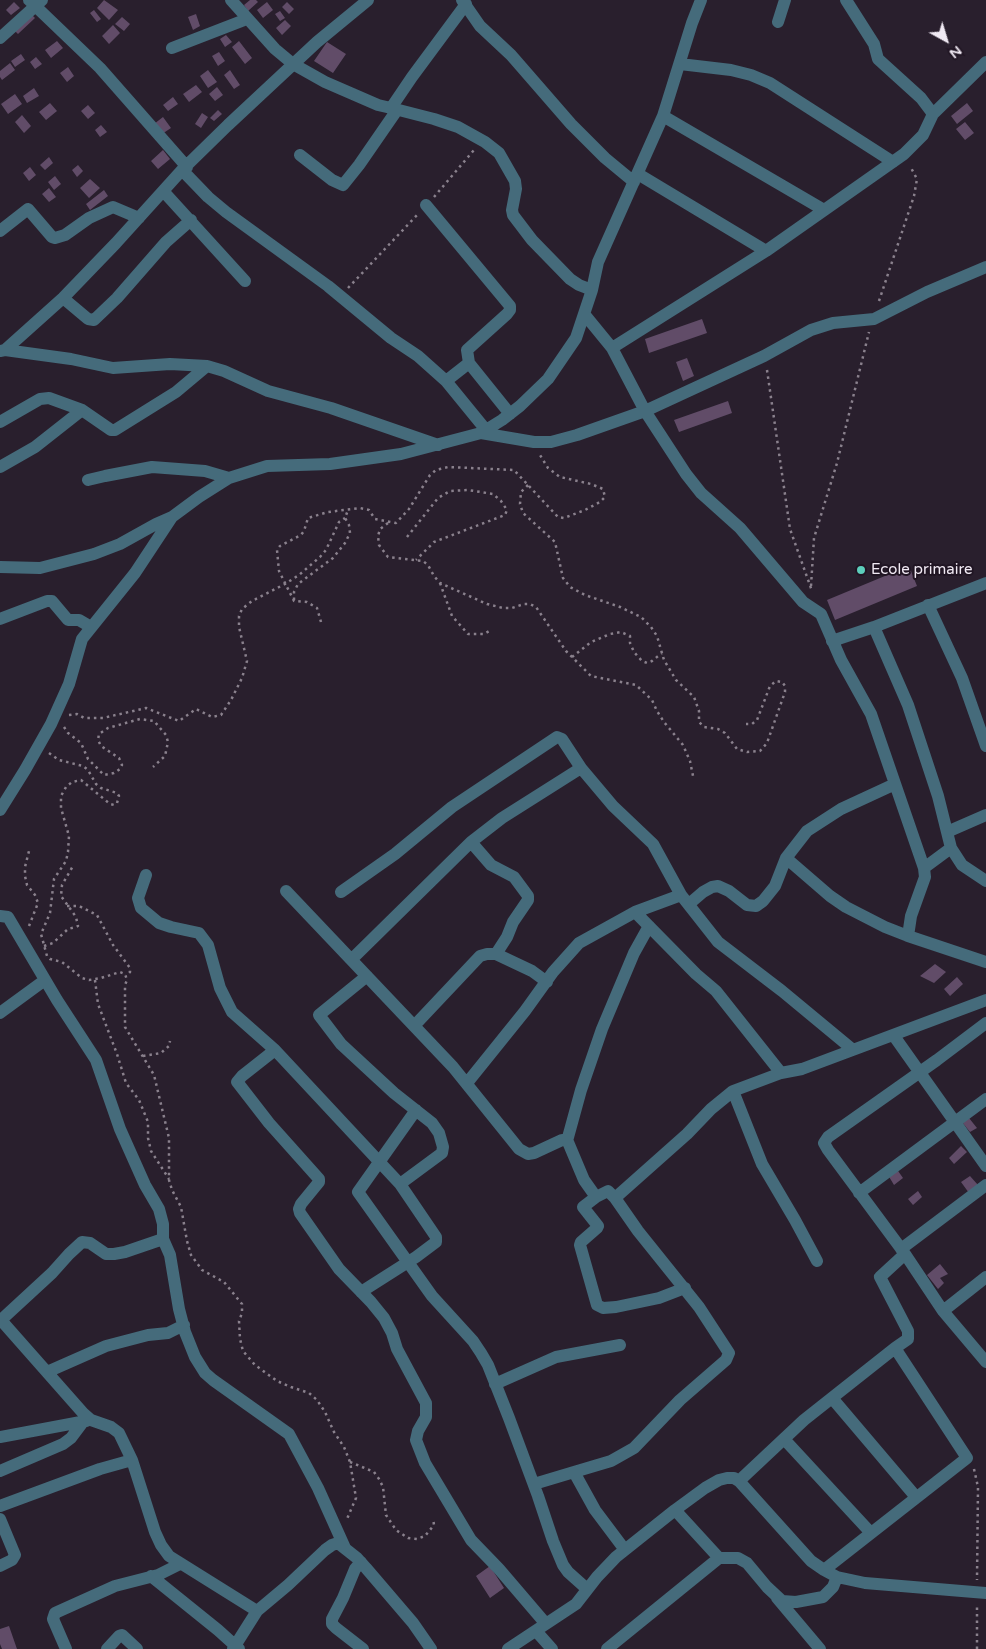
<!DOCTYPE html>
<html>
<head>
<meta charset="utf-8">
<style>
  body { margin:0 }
  #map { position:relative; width:986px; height:1649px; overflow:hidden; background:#291f2d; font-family:"Varela Round",sans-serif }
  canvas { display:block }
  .north { position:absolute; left:921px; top:15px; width:50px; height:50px; -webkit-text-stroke:4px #201523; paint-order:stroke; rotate:141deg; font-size:14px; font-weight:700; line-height:20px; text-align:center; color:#f0e9f3 }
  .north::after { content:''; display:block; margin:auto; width:18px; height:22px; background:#f0e9f3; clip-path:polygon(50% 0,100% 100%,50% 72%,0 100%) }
</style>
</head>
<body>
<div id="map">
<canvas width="986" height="1649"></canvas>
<div class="north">N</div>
</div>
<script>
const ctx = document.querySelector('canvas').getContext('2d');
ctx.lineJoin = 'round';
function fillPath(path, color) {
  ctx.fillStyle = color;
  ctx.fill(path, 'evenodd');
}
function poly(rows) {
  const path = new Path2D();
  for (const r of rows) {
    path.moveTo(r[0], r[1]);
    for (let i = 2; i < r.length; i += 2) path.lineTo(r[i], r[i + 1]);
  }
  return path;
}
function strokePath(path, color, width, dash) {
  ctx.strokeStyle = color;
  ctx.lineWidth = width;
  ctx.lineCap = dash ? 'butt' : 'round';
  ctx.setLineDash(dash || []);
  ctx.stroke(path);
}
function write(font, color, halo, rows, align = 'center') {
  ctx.font = font + ' "Varela Round",sans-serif';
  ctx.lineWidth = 4;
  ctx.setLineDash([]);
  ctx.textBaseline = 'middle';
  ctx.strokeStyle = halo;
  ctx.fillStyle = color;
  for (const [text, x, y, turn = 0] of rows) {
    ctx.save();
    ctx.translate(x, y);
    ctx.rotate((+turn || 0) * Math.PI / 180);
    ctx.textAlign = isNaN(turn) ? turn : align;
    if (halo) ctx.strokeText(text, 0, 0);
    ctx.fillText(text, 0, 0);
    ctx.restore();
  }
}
fillPath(poly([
  [104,0,118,10,109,20,97,8],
  [250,0,256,0,258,2,248,11,244,5],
  [14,2,20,8,11,15,6,10],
  [267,2,273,10,263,18,257,10],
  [287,2,294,9,289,14,282,7],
  [27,10,35,18,18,34,11,27],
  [94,10,101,19,97,22,90,13],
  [280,11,285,18,280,21,275,14],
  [196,14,200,26,193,30,188,17],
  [122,17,130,24,124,31,115,24],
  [285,20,291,26,282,35,276,28],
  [113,25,120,33,109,44,102,36],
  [226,35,232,42,225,47,220,39],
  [57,41,63,48,51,58,45,50],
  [239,41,252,58,245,64,232,47],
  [327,42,346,54,333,73,314,61],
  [219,52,225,61,218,66,212,56],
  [21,54,25,60,15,67,11,61],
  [36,57,42,64,35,69,30,62],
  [10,63,15,70,2,80,0,77,0,71],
  [68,67,74,76,67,82,60,73],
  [208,70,217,82,208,88,200,76],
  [230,70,240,85,234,89,224,75],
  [196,85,202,92,189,102,183,94],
  [217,87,223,95,215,101,209,94],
  [34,88,39,96,27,103,23,96],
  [15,94,22,104,8,114,1,104],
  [173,97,178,104,168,111,163,105],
  [50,103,57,111,46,120,39,112],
  [967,103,973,111,957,124,951,116],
  [88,105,95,113,88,119,81,111],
  [218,110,222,114,214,121,210,118],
  [202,113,208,117,201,128,195,124],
  [22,115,31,126,24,133,15,122],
  [163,117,171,128,162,134,154,124],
  [965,122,974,133,965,140,956,129],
  [101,125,107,132,100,137,95,130],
  [163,150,170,159,158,169,151,161],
  [49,157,53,163,45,170,40,165],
  [78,165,83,171,77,177,72,170],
  [30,167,36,175,29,181,23,173],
  [55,176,61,184,54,190,48,182],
  [90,179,100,188,89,198,80,188],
  [49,188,56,197,49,202,42,194],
  [104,190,108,196,90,210,86,204],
  [702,319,707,333,649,353,645,339],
  [687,358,694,376,683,381,676,362],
  [728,401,732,413,679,432,674,420],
  [909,566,917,586,835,620,827,600],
  [935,964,946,972,934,983,920,976],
  [957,977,963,984,950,996,944,989],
  [969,1118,977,1128,970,1132,962,1122],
  [961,1146,967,1152,954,1164,949,1158],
  [896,1168,903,1178,894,1185,888,1175],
  [970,1176,978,1185,969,1193,961,1182],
  [918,1191,922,1197,913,1205,908,1199],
  [940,1264,948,1274,940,1278,944,1283,938,1289,927,1275],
  [490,1566,504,1588,490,1598,476,1576],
  [9,1626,17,1649,2,1649,0,1644,0,1629]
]), '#614c68');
strokePath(poly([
  [434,197,474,150],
  [348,288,418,214],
  [879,301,914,196,917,179,910,166],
  [767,370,790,529,812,591],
  [528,485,521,492,520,504,523,513,555,542,563,578,570,587,585,595,620,607,641,617,651,627,657,636,664,660,676,680,694,697,699,711,699,722,704,727,718,729,725,733,737,749,747,752,760,751,767,743,785,692,785,686,782,682,776,681,770,686,757,720,752,724,746,724],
  [388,523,380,529,378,536,379,545,388,557,423,561,428,565,434,576,440,583,487,604,503,608,512,608,524,604,530,604,536,607,566,651,591,676,636,685,652,700,657,711,664,722,683,745,690,761,693,776],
  [407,537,438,498,450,491,468,490,493,494,501,501,507,510,505,515,434,542,416,560],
  [440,583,452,616,468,634,484,634,491,630],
  [811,586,814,538,837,463,869,332],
  [294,600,294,592,298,584,333,558,345,543,350,533,349,525,345,518,348,510],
  [321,622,317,608,307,602,294,601,279,571,277,550,280,546,301,535,304,531,308,518,328,512,360,508,369,510,375,519,396,523,409,509,430,475,436,470,448,467,514,470,558,517,564,518,585,510,600,502,605,497,603,489,591,484,560,477,548,468,540,455],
  [572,657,591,642,610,634,621,632,630,636,630,643,634,652,642,661,647,663,652,661,662,653],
  [69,715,77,714,84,718,103,718,146,708,179,721,196,709,212,717,221,715,231,700,242,678,247,661,239,627,239,616,242,609,252,601,285,584,299,575,320,557,326,550,339,522,345,518],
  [64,727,68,733,81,743,88,759,104,775,114,773,120,769,122,765,119,758,101,746,98,740,99,734,108,728,140,719,154,721,166,735,168,742,165,756,153,767],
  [49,753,59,760,83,766,88,770,96,784,101,788,117,793,119,796,117,803,114,805,110,804,81,780,72,782,66,787,61,796,61,808,69,836,68,852,66,861,54,879,50,913,41,934,47,956,50,959,62,962,82,978,89,980,101,978,120,972,125,974,127,980,125,985,125,1027,154,1075,169,1138,169,1180,172,1190,181,1207,187,1241,191,1255,202,1270,224,1282,242,1304,242,1313,239,1321,240,1339,243,1351,255,1365,277,1381,291,1387,309,1393,317,1400,325,1412,334,1432,344,1447,350,1462,356,1498,347,1519],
  [67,906,79,906,97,915,113,945,130,968,130,972,126,976],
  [29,926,38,903,35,895,27,885,25,876,25,867,29,851],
  [44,946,53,943,68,929,76,927,78,926,76,917,61,896,62,885,73,866],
  [95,980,98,1004,117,1054,126,1083,139,1100,148,1122,148,1138,151,1151,169,1179],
  [143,1056,161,1053,169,1046,170,1041],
  [350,1462,374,1472,379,1479,383,1487,386,1515,396,1530,408,1538,417,1539,425,1536,434,1525,433,1518],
  [974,1469,978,1487,977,1580],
  [977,1649,977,1606]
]), '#8a818d', 2.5, [2.5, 4]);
strokePath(poly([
  [29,0,100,68,187,167],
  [231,0,275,49,293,64,325,82,378,105,391,108,412,77,466,4],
  [462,0,480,26,511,55,571,124,605,158,634,182],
  [846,0,874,44,878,59,921,98,933,114],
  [778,22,785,0],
  [0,38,42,0],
  [172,48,247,19],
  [680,64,731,70,751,75,770,83,893,162],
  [391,108,434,119,458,127,485,142,499,153,515,181,516,189,512,210,513,215,532,240,570,279,579,285,592,290],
  [663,116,824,210],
  [300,155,332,180,343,185,359,165,397,110],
  [182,170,208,197,226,212,328,286,391,338,418,356,446,381,486,430],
  [638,174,766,251],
  [164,192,245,281],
  [426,205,510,306,510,310,507,314,467,350,469,363,510,414],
  [0,231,28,209,52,237,55,238,65,235,89,218,113,207,139,218],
  [63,298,88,319,94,320,117,298,166,242,191,220],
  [585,315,612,348,645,411,686,474,701,493,740,528,803,602,821,614,841,660,871,714,924,868,925,877,911,916,908,936,986,962],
  [612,348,766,251,904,154,923,135,933,114,986,62],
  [5,350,71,359,113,368,170,364,207,366,224,371,268,391,331,408,438,445],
  [0,351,5,350,63,298,116,243,182,170,228,125,317,42,368,0],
  [446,381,469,363],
  [0,422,40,399,49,398,82,410,111,430,115,430,176,392,207,366],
  [481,433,534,442,551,442,577,435,645,411,764,356,811,330,833,323,874,319,927,292,986,267],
  [0,467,35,447,82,410],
  [88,480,105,476,152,467,205,471,229,478],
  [0,567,40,568,94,554,120,544,156,524,172,517],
  [928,605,962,678,986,746],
  [0,619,47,601,52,601,68,620,79,620,91,627],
  [874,627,908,705,938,796,947,832],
  [832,641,874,627,986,583],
  [0,810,25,770,51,724,69,684,82,639,135,573,172,517,199,497,229,478,267,466,330,464,401,454,481,433,502,420,520,406,548,379,576,338,592,290,598,262,663,116,692,23,701,0],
  [471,842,491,865,514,877,528,896,528,900,513,922,507,937,496,954],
  [951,848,962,865,986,881],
  [786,858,830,896,846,907,885,927,908,936],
  [924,868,951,848,947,832,986,815],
  [146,875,138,898,141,908,159,923,171,927,199,933,208,945,220,988,232,1012,275,1050,400,1184,436,1237,436,1242,416,1257,361,1292],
  [286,891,453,1067,519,1149,528,1154,534,1153,562,1140,565,1140,568,1142,584,1180,596,1197,608,1191,615,1198,638,1231,699,1307,729,1353,726,1360,680,1400,634,1448,611,1461,574,1472],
  [341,892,395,854,452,807,557,737,562,739,581,768],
  [689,904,703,892,712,887,718,886,729,891,747,905,756,906,763,901,775,886,786,858,807,831,841,809,895,784],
  [635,912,696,974,716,991,781,1073],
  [0,916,8,917,57,1000,96,1060,120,1129,145,1185,159,1209,163,1224,163,1239,170,1255,179,1309,185,1332,195,1357,205,1373,213,1380,289,1434,318,1488,345,1548],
  [352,959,471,842,502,818,581,768,613,806,653,844,681,895,718,942,782,991,852,1049],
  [367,976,319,1015,341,1044,394,1093,432,1123,439,1133,443,1147,442,1153,400,1184],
  [0,1013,45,980],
  [986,1023,937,1060,828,1137,824,1143,828,1150,905,1254,943,1311,986,1362],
  [414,1026,480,956,487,954,496,954,532,971,547,982],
  [894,1036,986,1166],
  [275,1050,242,1076,237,1082,238,1083,269,1123,319,1179,319,1182,301,1204,299,1209,300,1213,339,1269,371,1302,384,1318,392,1333,397,1349,426,1403,426,1417,418,1431,416,1440,425,1463,471,1540,499,1569,546,1624],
  [467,1083,525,1011,553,972,579,943,635,912,681,895],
  [733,1091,762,1164,795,1220,817,1261],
  [416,1110,358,1192,432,1296,473,1341,481,1353,488,1365,509,1418,538,1496,553,1541,563,1565,568,1572,587,1589],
  [567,1141,581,1090,602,1029,634,953,649,926],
  [859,1193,986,1099],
  [596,1197,583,1207,598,1226,597,1228,581,1242,580,1245,597,1305,603,1308,616,1307,659,1298,685,1288],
  [615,1198,687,1134,711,1109,733,1091,781,1073,802,1069,986,1000],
  [901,1249,986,1185],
  [943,1311,986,1277],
  [0,1319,83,1413,91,1420,111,1427,119,1433,132,1460,155,1532,161,1545,169,1556,257,1611,288,1585,325,1550,332,1545,338,1543,357,1558,366,1568,413,1623,431,1649],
  [1,1320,52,1273,69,1254,82,1242,90,1243,106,1254,114,1254,125,1252,163,1239],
  [895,1348,908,1339,908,1331,880,1277,905,1254],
  [47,1372,106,1346,148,1335,168,1333,184,1325],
  [495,1384,556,1357,620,1345],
  [832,1398,916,1497],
  [0,1437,86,1421],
  [784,1439,871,1533],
  [0,1471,63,1444,71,1438,83,1422],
  [739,1481,804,1420,895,1348,967,1458,824,1570],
  [534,1484,574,1472,595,1510,625,1550],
  [0,1506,100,1469,132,1460],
  [675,1510,719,1558,738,1558,747,1563,767,1587,782,1601,796,1602,823,1597,833,1587,837,1577],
  [0,1519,15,1555,12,1560,0,1566],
  [361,1562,355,1569,343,1598,332,1619,332,1624,336,1628,363,1649],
  [151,1576,218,1630,239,1649],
  [777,1598,820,1649],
  [536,1631,552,1649],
  [66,1649,53,1619,55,1613,115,1586,158,1575,180,1564],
  [107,1649,119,1636,122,1635,137,1649],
  [233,1649,257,1611],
  [508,1649,576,1604,597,1577,616,1557,675,1510,705,1488,719,1480,727,1478,734,1478,739,1481,811,1561,824,1570,837,1577,865,1583,986,1593],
  [607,1649,719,1558]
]), '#456b7b', 12);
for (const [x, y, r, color] of [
  [861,570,5,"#5ccebb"]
]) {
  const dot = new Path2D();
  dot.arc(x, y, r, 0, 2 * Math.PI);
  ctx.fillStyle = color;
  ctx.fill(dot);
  strokePath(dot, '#201523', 2);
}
write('15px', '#f0e9f3', '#201523', [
  ["Ecole primaire",871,570]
], 'left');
</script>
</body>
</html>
